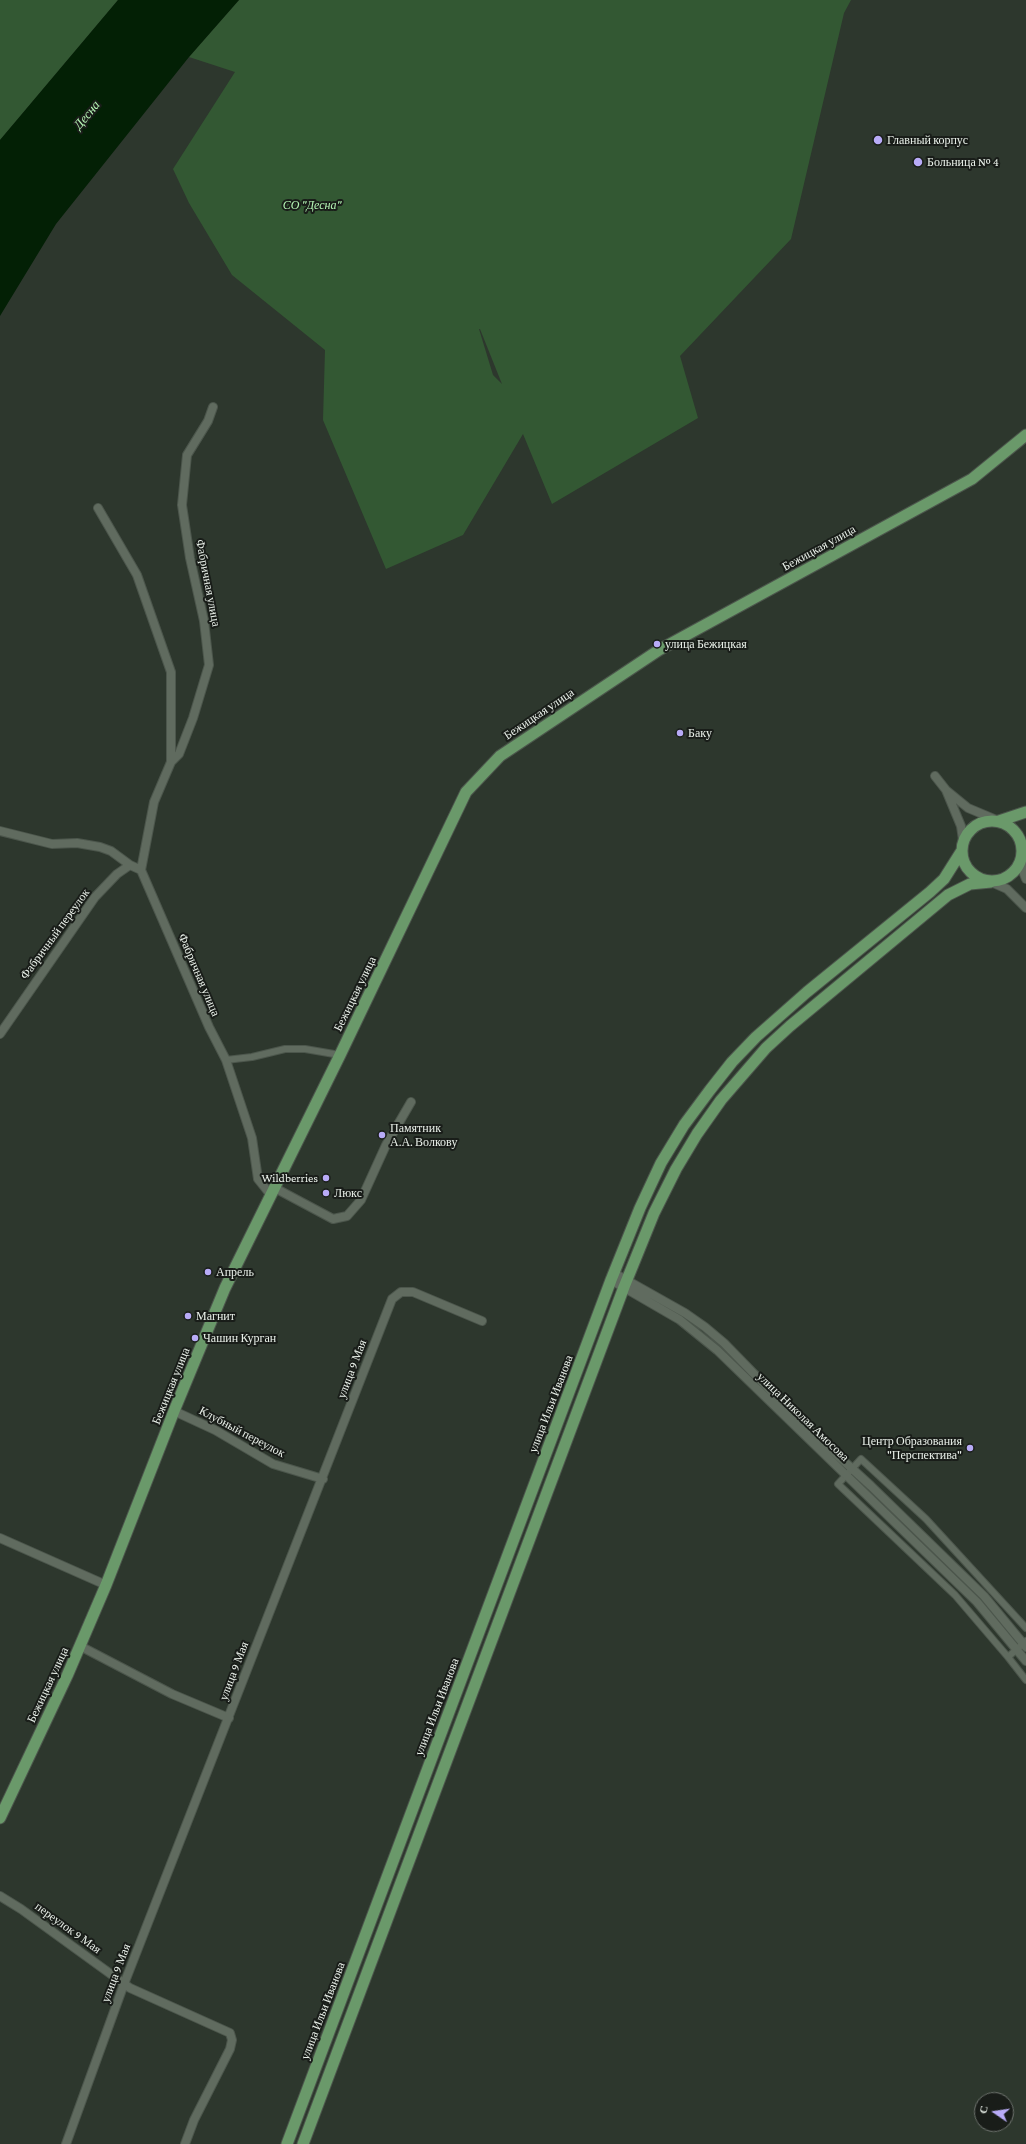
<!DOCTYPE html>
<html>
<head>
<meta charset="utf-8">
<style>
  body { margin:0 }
  #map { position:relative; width:1026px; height:2144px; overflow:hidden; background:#2d372d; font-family:"Crimson Pro",serif }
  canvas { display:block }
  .north { position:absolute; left:974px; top:2092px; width:40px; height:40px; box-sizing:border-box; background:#191d19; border:1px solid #6d726d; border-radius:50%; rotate:283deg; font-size:11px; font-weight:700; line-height:16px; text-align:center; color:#eaf1ea }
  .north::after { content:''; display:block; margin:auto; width:14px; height:18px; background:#b8abf7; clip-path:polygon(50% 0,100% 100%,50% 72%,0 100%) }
</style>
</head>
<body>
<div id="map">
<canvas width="1026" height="2144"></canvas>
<div class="north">С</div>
</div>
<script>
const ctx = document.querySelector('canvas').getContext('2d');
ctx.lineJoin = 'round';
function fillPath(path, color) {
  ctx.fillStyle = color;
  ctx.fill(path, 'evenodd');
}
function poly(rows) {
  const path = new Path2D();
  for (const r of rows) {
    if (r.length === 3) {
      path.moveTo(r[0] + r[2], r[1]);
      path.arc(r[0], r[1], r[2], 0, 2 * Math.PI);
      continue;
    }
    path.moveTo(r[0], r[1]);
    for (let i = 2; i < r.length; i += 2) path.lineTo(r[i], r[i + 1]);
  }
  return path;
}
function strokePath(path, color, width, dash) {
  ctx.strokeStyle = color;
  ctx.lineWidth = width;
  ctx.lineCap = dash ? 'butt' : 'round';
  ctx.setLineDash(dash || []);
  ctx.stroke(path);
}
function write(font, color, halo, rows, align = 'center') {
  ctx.font = font + ' "Crimson Pro",serif';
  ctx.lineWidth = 4;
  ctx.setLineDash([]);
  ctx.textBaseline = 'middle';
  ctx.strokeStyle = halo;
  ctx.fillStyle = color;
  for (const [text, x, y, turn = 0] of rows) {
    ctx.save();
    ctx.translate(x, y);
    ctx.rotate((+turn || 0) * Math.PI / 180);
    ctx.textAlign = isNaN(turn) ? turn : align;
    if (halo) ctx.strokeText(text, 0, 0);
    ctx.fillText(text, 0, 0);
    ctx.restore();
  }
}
fillPath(poly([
  [0,0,118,0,0,140],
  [239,0,851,0,844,13,791,239,680,356,698,418,552,504,523,434,463,535,386,569,323,420,325,350,232,275,189,203,173,169,235,72,189,57],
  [479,329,480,329,502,384,493,375]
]), '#335833');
fillPath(poly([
  [118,0,239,0,189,57,56,224,0,316,0,140]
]), '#032005');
const pedestrian = poly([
  [226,1060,252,1057,285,1049,305,1049,340,1055],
  [1026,1641,1008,1657,1026,1680],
  [1008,1657,955,1595,838,1484,861,1459,926,1519,1026,1628]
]);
const minor = poly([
  [213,407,208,421,187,455,182,505,190,558,204,621,209,665,193,718,179,754,171,762,154,802,141,870,209,1027,226,1060,252,1138,258,1179,270,1194],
  [98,508,137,575,171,672,171,762],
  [935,776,946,790],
  [0,831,52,844,77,843,100,847,111,851,130,865],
  [963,840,961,826,946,790,968,808,999,821],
  [1022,848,1024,874,1026,879],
  [991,882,1007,889,1026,908],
  [0,1034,95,897,117,874,130,865,141,870],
  [273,1187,333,1219,347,1216,361,1200,386,1145,411,1102],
  [614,1273,685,1313,705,1327,724,1343,802,1423,871,1486,984,1596,1026,1647],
  [611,1280,680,1320,717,1350,977,1602,1026,1661],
  [174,1411,215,1430,273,1464,323,1479],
  [0,1538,106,1585],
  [80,1646,172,1694,229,1718],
  [0,1896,21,1909,130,1988,230,2033,232,2040,230,2049,194,2120,185,2144],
  [66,2144,124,1984,392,1299,401,1292,413,1292,482,1321]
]);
const primary = poly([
  [992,851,30],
  [999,821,1026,812],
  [0,1818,67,1676,106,1585,174,1411,225,1288,340,1055,466,792,500,756,659,650,972,479,1026,435],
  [287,2144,611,1280,640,1208,661,1163,684,1125,710,1090,732,1062,756,1037,807,992,930,892,944,879,961,852],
  [303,2144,624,1287,654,1213,676,1169,697,1134,721,1100,766,1048,790,1026,948,895,970,884,991,882]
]);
strokePath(pedestrian, '#4c564c', 8);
strokePath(minor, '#4c564c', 10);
strokePath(primary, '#4c564c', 13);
strokePath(pedestrian, '#606b5f', 6);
strokePath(minor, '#606b5f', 8);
strokePath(primary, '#6a996a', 11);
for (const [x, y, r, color] of [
  [878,140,5,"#b8abf7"],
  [918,162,5,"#b8abf7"],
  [657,644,4,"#b8abf7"],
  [680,733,4,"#b8abf7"],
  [382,1135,4,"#b8abf7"],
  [326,1178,4,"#b8abf7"],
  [326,1193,4,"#b8abf7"],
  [208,1272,4,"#b8abf7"],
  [188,1316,4,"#b8abf7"],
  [195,1338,4,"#b8abf7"],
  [970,1448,4,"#b8abf7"]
]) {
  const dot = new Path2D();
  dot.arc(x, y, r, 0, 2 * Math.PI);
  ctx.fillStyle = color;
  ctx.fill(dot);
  strokePath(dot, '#191d19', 1.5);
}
write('12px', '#eaf1ea', '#191d19', [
  ["Главный корпус",887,140],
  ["Больница № 4",927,162],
  ["улица Бежицкая",665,644],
  ["Баку",688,733],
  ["Памятник",390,1128],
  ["А.А. Волкову",390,1142],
  ["Wildberries",318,1178,"right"],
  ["Люкс",334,1193],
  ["Апрель",216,1272],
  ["Магнит",196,1316],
  ["Чашин Курган",203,1338],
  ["Центр Образования",962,1441,"right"],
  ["\"Перспектива\"",962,1455,"right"]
], 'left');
write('italic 12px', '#b4f4b4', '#191d19', [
  ["СО \"Десна\"",312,205]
]);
write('12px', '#eaf1ea', '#191d19', [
  ["Бежицкая улица",819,548,-29],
  ["Фабричная улица",208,583,79],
  ["Бежицкая улица",539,714,-34],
  ["Фабричный переулок",55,934,-54],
  ["Фабричная улица",199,975,67],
  ["Бежицкая улица",355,994,-64],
  ["улица 9 Мая",352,1369,-69],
  ["Бежицкая улица",171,1386,-68],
  ["улица Ильи Иванова",551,1404,-69],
  ["улица Николая Амосова",803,1417,44],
  ["Клубный переулок",242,1432,28],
  ["улица 9 Мая",234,1671,-69],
  ["Бежицкая улица",48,1685,-65],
  ["улица Ильи Иванова",437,1707,-69],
  ["переулок 9 Мая",68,1928,36],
  ["улица 9 Мая",116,1973,-69],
  ["улица Ильи Иванова",323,2011,-69]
]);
write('italic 13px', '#b6f5b5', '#191d19', [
  ["Десна",87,115,-50]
]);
</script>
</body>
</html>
